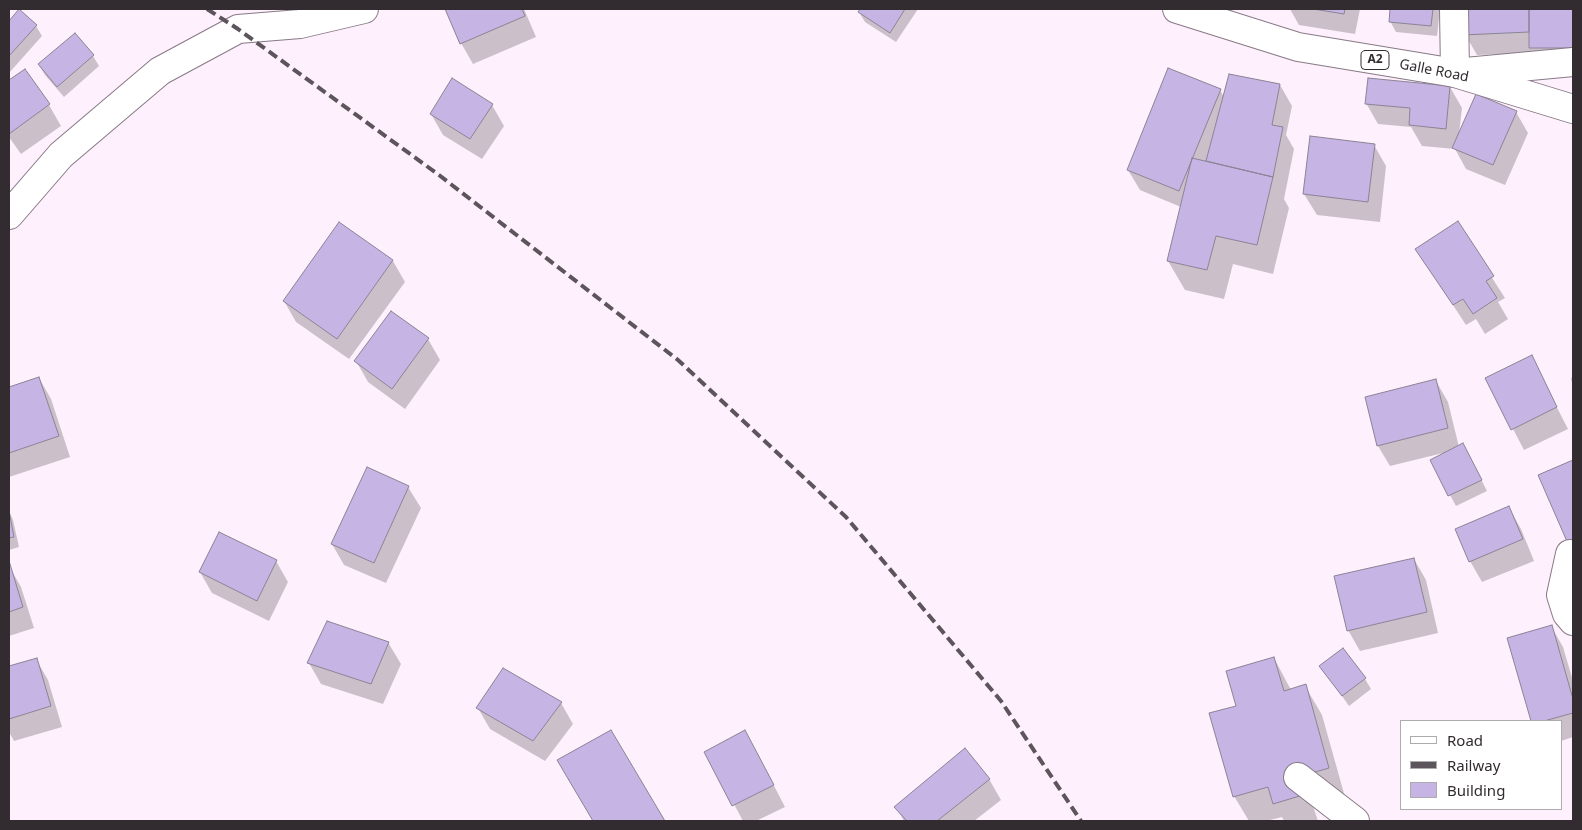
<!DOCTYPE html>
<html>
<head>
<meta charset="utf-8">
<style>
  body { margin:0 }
  #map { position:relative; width:1582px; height:830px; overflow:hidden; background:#fef0fc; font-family:"Noto Sans",sans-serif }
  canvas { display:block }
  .frame { position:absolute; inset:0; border:10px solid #322c31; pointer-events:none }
  .legend { position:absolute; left:1400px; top:720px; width:162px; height:90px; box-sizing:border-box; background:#fff; border:1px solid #adabad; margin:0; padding:6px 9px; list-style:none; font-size:15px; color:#322c31 }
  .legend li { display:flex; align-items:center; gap:10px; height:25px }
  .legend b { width:25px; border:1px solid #adabad }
</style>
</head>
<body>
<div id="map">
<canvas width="1582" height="830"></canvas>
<div class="frame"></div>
<ul class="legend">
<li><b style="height:6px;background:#fff"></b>Road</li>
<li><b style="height:6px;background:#5c555b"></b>Railway</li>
<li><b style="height:14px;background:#c6b4e4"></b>Building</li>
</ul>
</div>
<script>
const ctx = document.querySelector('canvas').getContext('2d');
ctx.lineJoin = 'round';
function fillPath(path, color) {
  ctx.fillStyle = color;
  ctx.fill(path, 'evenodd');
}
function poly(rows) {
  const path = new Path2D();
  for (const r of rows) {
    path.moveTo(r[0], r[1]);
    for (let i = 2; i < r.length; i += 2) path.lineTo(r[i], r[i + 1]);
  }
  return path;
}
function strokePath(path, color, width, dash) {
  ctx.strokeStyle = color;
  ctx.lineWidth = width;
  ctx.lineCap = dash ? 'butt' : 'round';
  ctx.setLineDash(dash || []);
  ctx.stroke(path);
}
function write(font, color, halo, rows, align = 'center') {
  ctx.font = font + ' "Noto Sans",sans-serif';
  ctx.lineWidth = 4;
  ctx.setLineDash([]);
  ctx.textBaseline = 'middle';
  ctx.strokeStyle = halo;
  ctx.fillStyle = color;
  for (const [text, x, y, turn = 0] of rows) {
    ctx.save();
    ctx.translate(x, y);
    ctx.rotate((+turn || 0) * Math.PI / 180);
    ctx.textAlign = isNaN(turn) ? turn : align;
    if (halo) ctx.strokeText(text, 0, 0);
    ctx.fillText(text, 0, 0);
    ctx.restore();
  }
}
fillPath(poly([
  [447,9,524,9,536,37,473,64,461,43],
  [861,9,918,9,896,42,865,22,859,12],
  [1201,9,1233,9,1230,17],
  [1290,9,1360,9,1355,34,1299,25],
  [1392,9,1440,9,1437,36,1396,32,1390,21],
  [1464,9,1573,9,1573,77,1547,77,1533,53,1477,55,1465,34],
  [19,11,36,26,42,36,9,73,9,23],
  [75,34,93,56,99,66,64,97,45,75,39,65],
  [24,71,49,105,61,126,21,154,9,137,9,82],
  [1280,85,1292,106,1286,135,1294,149,1284,199,1289,208,1273,274,1233,264,1224,299,1185,290,1168,261,1181,207,1140,190,1128,170,1220,90,1224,97],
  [1450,87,1462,108,1459,134,1516,112,1528,133,1505,185,1466,169,1455,149,1422,146,1411,127,1378,124,1366,103],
  [492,105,504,126,482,159,443,135,431,114],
  [1374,145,1386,166,1380,222,1317,215,1304,194],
  [1457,223,1505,298,1498,302,1508,319,1485,334,1476,319,1466,325,1417,250],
  [339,224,393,261,405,282,349,359,296,322,284,301],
  [428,339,440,360,405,409,368,382,356,361],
  [1531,357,1568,429,1524,450,1487,379],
  [1573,377,1573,387,1571,378],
  [39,378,51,399,70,457,9,477,9,388],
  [1436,381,1448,402,1459,447,1469,455,1487,491,1456,506,1431,460,1443,453,1390,466,1378,446],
  [1573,462,1573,550,1540,476],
  [408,487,421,508,386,583,344,565,332,544],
  [1509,508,1521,529,1534,561,1482,582,1470,561],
  [9,511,13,520,19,547,9,550],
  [1414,559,1426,580,1438,633,1360,651,1348,630],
  [276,561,288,582,269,621,212,593,200,572],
  [9,566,21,587,34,628,9,636],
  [328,623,389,644,401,664,383,704,321,684,309,663],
  [1551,626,1563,647,1573,681,1573,737,1561,741,1561,721,1532,721,1508,639],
  [1274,658,1291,690,1305,686,1322,715,1345,797,1313,806,1318,821,1284,821,1282,817,1266,821,1249,821,1234,796,1238,706],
  [36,659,48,680,62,727,14,741,9,732,9,667],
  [1321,666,1365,679,1371,689,1349,706],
  [503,669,561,703,573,724,545,761,490,729,478,708],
  [610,731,663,821,594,821,559,761],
  [706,752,757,753,785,807,756,821,743,821],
  [989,779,1001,800,974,821,904,821,896,807]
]), '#0003');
const building = poly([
  [19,9,37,25,9,56,9,21,19,9],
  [445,9,522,9,525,16,460,44,445,9],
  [860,9,905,9,890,33,858,12,860,9],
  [1313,9,1345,9,1344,14,1313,9],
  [1390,9,1433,9,1431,26,1389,22,1390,9],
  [1462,9,1529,9,1529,32,1463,35,1462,9],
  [1529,9,1573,9,1573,48,1529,48,1529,9],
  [75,33,94,55,57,87,38,64,75,33],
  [1168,68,1221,89,1179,191,1127,170,1168,68],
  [25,69,50,104,9,134,9,80,25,69],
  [1229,74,1280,84,1272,125,1283,127,1273,177,1206,161,1229,74],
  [452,78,493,104,470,139,430,114,452,78],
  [1368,78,1450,86,1446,129,1409,125,1410,108,1365,104,1368,78],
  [1476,94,1517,111,1493,165,1452,148,1476,94],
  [1310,136,1375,144,1368,202,1303,194,1310,136],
  [1192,158,1273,177,1257,245,1216,236,1207,270,1167,261,1192,158],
  [1458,221,1494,276,1486,281,1497,298,1473,314,1463,299,1453,305,1415,249,1458,221],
  [339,222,393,260,337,339,283,301,339,222],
  [391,311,429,338,392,389,354,361,391,311],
  [1532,355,1557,407,1511,430,1485,378,1532,355],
  [39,377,59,436,9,453,9,387,39,377],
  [1436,379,1448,428,1377,446,1365,397,1436,379],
  [1463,443,1482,480,1448,496,1430,460,1463,443],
  [1573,460,1573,545,1569,546,1538,475,1573,460],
  [367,467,409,486,374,563,331,544,367,467],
  [1509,506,1523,539,1469,562,1455,529,1509,506],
  [9,511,14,537,9,538,9,511],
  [219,532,277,560,257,601,199,572,219,532],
  [1414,558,1427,612,1347,631,1334,576,1414,558],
  [10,564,23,607,9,612,9,565,10,564],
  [327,621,389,642,371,684,307,663,327,621],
  [1552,625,1573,699,1573,713,1544,721,1531,721,1507,638,1552,625],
  [1343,648,1366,678,1342,696,1319,666,1343,648],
  [1274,657,1284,691,1306,684,1329,768,1298,777,1303,795,1273,804,1268,787,1233,797,1209,713,1236,706,1226,671,1274,657],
  [37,658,51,706,9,719,9,666,37,658],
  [503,668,562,702,533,741,476,708,503,668],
  [611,730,665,821,593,821,557,760,611,730],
  [745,730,774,785,732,806,704,752,745,730],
  [965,748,990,779,937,821,907,821,894,807,965,748]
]);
fillPath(building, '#c6b4e4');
strokePath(building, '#8a8395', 1);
const minor = poly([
  [1454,9,1455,73,1573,62],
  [9,215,61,155,160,71,238,29,300,24,364,9],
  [1570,554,1561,595,1567,614,1573,621],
  [1298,777,1355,821]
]);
const highway = poly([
  [1177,9,1298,47,1455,73,1573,109]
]);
strokePath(minor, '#887986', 30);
strokePath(highway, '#887986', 30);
strokePath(minor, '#fff', 28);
strokePath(highway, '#fff', 28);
strokePath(poly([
  [207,9,238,29,439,175,678,360,846,517,1001,701,1081,821]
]), '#5c555b', 4, [10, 5]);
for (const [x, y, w] of [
  [1375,60,28]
]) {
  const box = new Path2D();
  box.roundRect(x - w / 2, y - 9.5, w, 19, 4);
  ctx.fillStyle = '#fff';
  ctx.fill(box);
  strokePath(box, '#322c31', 1);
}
write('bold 12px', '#322c31', null, [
  ["A2",1375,60]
]);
write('14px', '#322c31', '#fff', [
  ["Galle Road",1434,71,11]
]);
</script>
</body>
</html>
